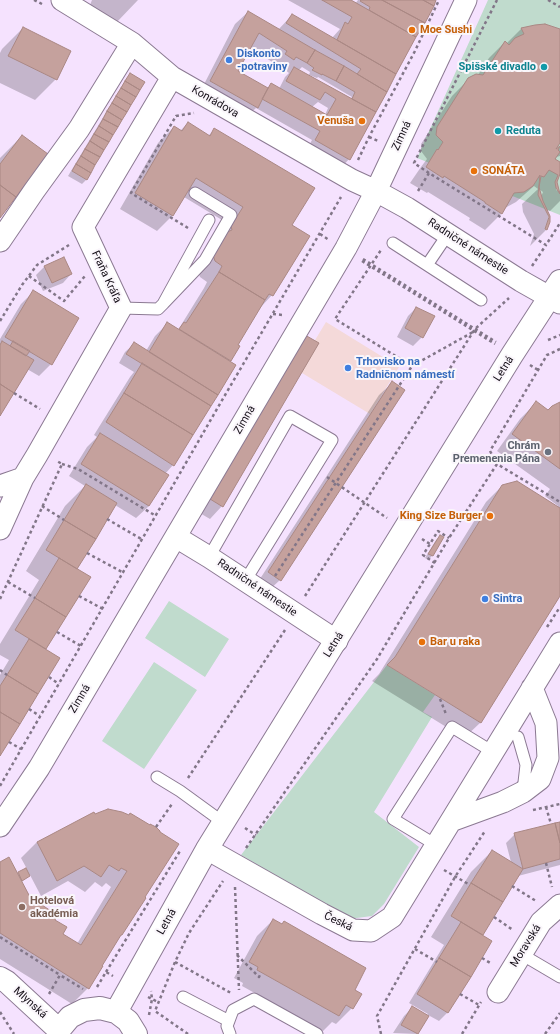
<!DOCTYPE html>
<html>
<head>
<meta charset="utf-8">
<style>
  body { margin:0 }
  canvas { display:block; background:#f5e2fe }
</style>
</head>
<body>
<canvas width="560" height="1034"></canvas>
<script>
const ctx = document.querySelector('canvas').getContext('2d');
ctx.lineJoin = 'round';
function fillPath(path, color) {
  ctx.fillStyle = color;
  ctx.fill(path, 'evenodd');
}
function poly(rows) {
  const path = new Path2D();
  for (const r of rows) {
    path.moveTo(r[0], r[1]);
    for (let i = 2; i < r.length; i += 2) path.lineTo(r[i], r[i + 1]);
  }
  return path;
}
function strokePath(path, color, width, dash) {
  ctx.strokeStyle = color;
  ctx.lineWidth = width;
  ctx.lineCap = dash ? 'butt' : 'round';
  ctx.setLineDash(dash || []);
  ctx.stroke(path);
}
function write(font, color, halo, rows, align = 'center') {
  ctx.font = font + ' Roboto,sans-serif';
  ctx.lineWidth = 4;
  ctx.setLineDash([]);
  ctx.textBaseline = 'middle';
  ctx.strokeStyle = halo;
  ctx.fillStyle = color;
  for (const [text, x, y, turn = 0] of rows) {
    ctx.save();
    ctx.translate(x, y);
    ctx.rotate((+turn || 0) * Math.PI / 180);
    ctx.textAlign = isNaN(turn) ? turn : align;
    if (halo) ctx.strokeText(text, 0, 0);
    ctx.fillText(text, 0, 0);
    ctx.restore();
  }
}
fillPath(poly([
  [326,322,399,367,370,414,297,370]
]), '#f4d9d9');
fillPath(poly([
  [488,0,560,0,560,215,417,158],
  [169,601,229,639,205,677,145,638],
  [154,662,197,690,144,769,102,741],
  [387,665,435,695,423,712,432,717,374,812,419,847,384,904,372,916,349,919,241,855]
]), '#c0dbcd');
fillPath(poly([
  [92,0,138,0,116,23,88,10],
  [288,0,348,0,355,4,358,0,435,0,349,159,341,168,307,149,312,140,256,108,244,119,199,94,235,24,248,12,278,30,292,15,332,38,340,29],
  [250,47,275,64,273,67,281,72,284,69,289,73,285,77,279,89,271,85,267,89,237,72],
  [302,67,310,72,309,75,317,78,318,77,352,97,350,99,298,71],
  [318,102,328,108,325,115,312,107],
  [23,28,56,79,35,100,0,83,0,53,2,49],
  [522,28,560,31,560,141,553,152,560,147,560,156,556,157,554,160,560,163,560,175,558,175,556,190,560,192,560,201,550,211,547,210,549,222,546,230,530,246,534,234,523,212,522,204,538,189,534,186,516,202,505,208,501,214,485,230,469,220,470,218,428,192,427,193,410,183,421,167,427,159,421,151,421,144,452,96,469,79,478,75,489,58,505,42,506,44],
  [539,189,543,192,541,197],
  [130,75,143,82,86,180,82,184,68,176,126,79],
  [188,123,208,136,215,129,290,225,272,295,260,308,236,345,239,346,173,465,165,474,149,506,136,518,115,505,76,569,89,577,45,650,0,755,0,675,9,660,0,655,0,644,39,580,26,571,65,506,85,486,69,476,87,447,97,437,94,435,130,377,134,372,119,363,125,352,134,344,146,351,155,336,168,323,178,330,204,288,207,282,200,277,198,272,227,223,184,197,173,215,157,231,120,209,158,143,174,127,180,131],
  [22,136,0,217,0,158],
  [45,266,71,274,63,283,43,291,36,275],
  [33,292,51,364,39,376,27,369,0,414,0,339,21,304],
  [416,308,433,316,422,337,413,346,397,337,408,316],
  [293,349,222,506,210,519,198,512],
  [392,383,280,580,267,592,256,585,379,395],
  [536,403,548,411,560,403,560,593,480,723,464,738,372,681,379,674,486,502,502,486,557,507,558,506,545,496,550,489,497,451,520,419],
  [440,536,443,538,432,556,428,560,425,558,436,540],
  [94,814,158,832,100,966,102,967,88,988,72,1004,0,959,0,863,17,875,27,869,21,858,37,842],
  [30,875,41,896,68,881,85,892,95,882,102,887,106,883,111,887,77,944,61,935,53,920,29,898,21,882],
  [560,823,560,865,518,876,481,935,447,1013,439,1021,428,1015,417,1034,393,1033,404,1016,412,1008,427,1016,428,1014,409,1003,444,945,431,937,471,872,492,851,511,862,506,843,515,834],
  [273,920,353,990,352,1008,336,1024,332,1022,323,1031,242,986,243,983,234,978,257,936]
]), '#0003');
const building = poly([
  [322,0,351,0,416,37,396,74,337,40,345,22,348,24,352,17,322,0],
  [361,0,382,0,425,23,416,37,369,10,370,7,360,1,361,0],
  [382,0,423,0,434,6,425,23,382,0],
  [423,0,436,0,434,6,423,0],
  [248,11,315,50,307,63,296,57,294,60,285,54,287,51,259,33,238,71,268,88,258,108,210,81,248,11],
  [292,14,396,74,387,92,357,74,361,69,286,23,292,14],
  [545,24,560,29,560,143,556,149,560,146,558,150,560,152,555,159,560,162,560,174,557,182,560,194,556,188,555,182,558,175,549,170,544,177,541,176,539,187,543,201,550,216,550,222,547,230,545,229,549,217,538,195,540,175,533,186,524,192,514,193,502,214,485,203,485,202,444,176,443,178,426,167,437,149,438,150,443,142,436,135,437,127,468,78,476,74,483,75,505,41,509,45,515,38,524,34,521,28,535,25,545,24],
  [23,27,71,51,57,80,8,56,23,27],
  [315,50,344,66,336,81,322,74,322,75,312,70,314,68,307,63,315,50],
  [344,66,387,92,376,112,352,99,355,92,336,81,344,66],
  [294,67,376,112,350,160,315,140,320,131,262,99,271,83,327,115,336,99,325,92,320,100,286,81,294,67],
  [130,73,145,82,140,90,125,81,130,73],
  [125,81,140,90,136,97,121,88,125,81],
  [121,88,136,97,131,105,116,96,121,88],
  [116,96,131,105,127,112,112,103,116,96],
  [112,103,127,112,122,120,107,111,112,103],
  [107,111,122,120,118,127,103,119,107,111],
  [103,119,118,127,113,135,99,126,103,119],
  [188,122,210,136,214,128,315,188,292,225,310,236,273,296,269,294,265,300,219,272,222,266,215,261,213,255,227,232,232,230,231,226,243,207,196,178,173,216,135,193,174,126,182,131,188,122],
  [99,126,113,135,109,142,94,134,99,126],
  [94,134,109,142,104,150,90,141,94,134],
  [22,135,48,154,16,197,0,185,0,164,22,135],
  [90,141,104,150,100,157,85,149,90,141],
  [85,149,100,157,95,165,81,156,85,149],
  [81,156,95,165,91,173,76,164,81,156],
  [76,164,91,173,87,180,72,171,76,164],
  [0,185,16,197,0,218,0,185],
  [64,257,72,274,52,283,44,266,64,257],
  [219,272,265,300,238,345,240,346,231,361,179,329,184,322,186,323,219,272],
  [33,290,79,318,52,365,5,337,33,290],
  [416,307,435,316,423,338,405,328,416,307],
  [167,322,236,365,218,395,149,352,167,322],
  [305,335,319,343,223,507,210,499,305,335],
  [2,341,34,360,14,393,0,384,0,345,2,341],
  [13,341,30,351,26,356,10,346,13,341],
  [134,342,218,395,211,406,126,354,134,342],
  [142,363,211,406,193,435,124,393,142,363],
  [392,381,405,390,281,581,268,572,392,381],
  [0,384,14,393,0,416,0,384],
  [124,393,193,435,174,466,106,422,124,393],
  [536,401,548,410,552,406,560,402,560,469,512,434,536,401],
  [100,433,169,475,149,506,81,464,100,433],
  [517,481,560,508,560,596,481,723,387,665,395,657,502,485,517,481],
  [86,484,117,503,96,539,64,520,86,484],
  [64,520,96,539,77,569,46,550,64,520],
  [440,535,444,537,433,556,428,554,440,535],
  [59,558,91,577,66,617,35,598,59,558],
  [35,598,66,617,46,649,15,630,35,598],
  [29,639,60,658,38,694,7,675,29,639],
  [7,675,38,694,20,724,0,712,0,686,7,675],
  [0,712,20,724,0,756,0,712],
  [108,809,122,812,129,815,130,813,150,825,150,824,156,827,160,831,160,832,179,844,145,897,146,898,122,935,121,935,102,966,103,966,89,989,0,933,0,862,9,857,30,897,57,915,55,920,67,927,63,934,81,945,127,871,121,868,119,871,109,865,101,877,84,866,57,881,37,842,94,812,95,814,108,809],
  [560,822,560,843,555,823,560,822],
  [555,823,560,843,560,859,523,869,514,833,555,823],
  [492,850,523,869,503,902,471,883,492,850],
  [26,868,30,876,22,881,18,872,26,868],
  [471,883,503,902,483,935,451,916,471,883],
  [273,919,282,924,284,921,366,968,355,990,362,994,353,1009,346,1005,339,1016,257,970,258,967,249,962,273,919],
  [461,922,492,941,471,977,439,958,461,922],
  [439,958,471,977,448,1013,417,994,439,958],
  [412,1006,429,1016,418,1034,401,1025,412,1006]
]);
fillPath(building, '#c5a19d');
strokePath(building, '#aa8884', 1);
const lane = poly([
  [448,234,427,265,481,300],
  [393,243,427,265],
  [163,304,205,260,231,215,195,193],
  [121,308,158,309,163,304,209,220],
  [209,557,290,416,332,440,245,581],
  [518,737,526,765,523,791],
  [157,777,180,791,224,823],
  [436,845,393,819,452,727,493,752],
  [521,954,560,977],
  [183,997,229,1021],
  [230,1034,227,1026,233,1010,254,999,317,1034]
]);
const street = poly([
  [62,0,132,43,172,77,352,180,376,191,407,208,521,281,560,303],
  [0,241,34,191,79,129,132,43],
  [23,478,37,455,121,308,83,227,172,77],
  [0,486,23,478,0,529],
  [176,537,209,557,337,641],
  [451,821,503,802,523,792,540,779,548,758,546,723,532,688],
  [0,826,39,768,346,248,376,191,466,0],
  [207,849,322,914,353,930,371,931,392,917,560,643],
  [498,992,541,922,560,905]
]);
const secondary = poly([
  [0,978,7,982,59,1030],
  [116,1012,207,849,512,355,560,281],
  [58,1034,59,1030,70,1017,84,1010,100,1008,116,1012,128,1021,136,1034]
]);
strokePath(lane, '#8c7a93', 13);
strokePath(street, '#8c7a93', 23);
strokePath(secondary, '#8c7a93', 24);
strokePath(poly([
  [34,0,42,4],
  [548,0,560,7],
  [369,137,378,141],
  [358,160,369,137,415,51,439,0],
  [429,173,414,163,497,0],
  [418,191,429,173,546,245,560,223],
  [188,228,131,193,176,116,194,113],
  [320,234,329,240],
  [363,259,496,342],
  [362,261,495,344],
  [532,266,546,245],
  [29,276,64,301,85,276],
  [273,314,283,315],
  [0,321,22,285,37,265,69,245],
  [548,340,560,335],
  [560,349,547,355,490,451,497,464,560,502],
  [530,365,538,370],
  [412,366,473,332],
  [14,393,40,409],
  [62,464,78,469,156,516],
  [327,477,387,518],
  [42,506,64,520],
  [107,519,143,540],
  [422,539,430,544],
  [87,553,124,573],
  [435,563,423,555,438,531,449,538],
  [275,576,412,366,335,319,381,250],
  [8,582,35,598],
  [79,596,103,609],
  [305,596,475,329,509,298],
  [0,599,62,464,57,461],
  [547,627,560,607],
  [57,632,81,646],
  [0,670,7,675],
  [49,677,59,684],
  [440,699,446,714],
  [29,709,40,716],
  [9,742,21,749],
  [188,778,285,630],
  [0,786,221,402,341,197],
  [546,807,551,824],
  [533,810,560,804],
  [156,827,172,804],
  [245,828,256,835],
  [246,848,377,659,449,538,497,464],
  [546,863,552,887],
  [444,870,470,885],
  [512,886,536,901],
  [235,887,239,990],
  [494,917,513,930],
  [0,937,60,975],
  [415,949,437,962],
  [237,955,259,977,261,973],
  [482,958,492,964],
  [175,962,231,993],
  [106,972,180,851],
  [97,987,106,972,113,976],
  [49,994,60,975,83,989],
  [460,994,479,1005],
  [148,997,158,1002],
  [0,1012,14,1034],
  [149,1015,152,999,151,991],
  [188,1034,155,1011,175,962,189,933,223,881],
  [381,1034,377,1016,455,877,485,831],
  [462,1034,481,1002],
  [545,1034,560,1013]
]), '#827688', 2.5, [3, 3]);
strokePath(lane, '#fff', 11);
strokePath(street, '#fff', 21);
strokePath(secondary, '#fff', 22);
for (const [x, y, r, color] of [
  [412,30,4,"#e8710a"],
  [229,60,4,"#3f7fe0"],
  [544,67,4,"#0f9aa8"],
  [362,121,4,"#e8710a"],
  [498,131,4,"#0f9aa8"],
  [474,171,4,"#e8710a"],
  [348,368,4,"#3f7fe0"],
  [548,452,4,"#6b7280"],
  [490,516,4,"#e8710a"],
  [485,599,4,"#3f7fe0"],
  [422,642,4,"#e8710a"],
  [22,907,4,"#8d6e63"]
]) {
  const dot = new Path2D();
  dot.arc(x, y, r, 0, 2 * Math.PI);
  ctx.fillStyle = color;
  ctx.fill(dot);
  strokePath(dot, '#faf6fb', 1.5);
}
write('bold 11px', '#c56008', '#faf6fb', [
  ["Moe Sushi",420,30],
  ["Venuša",354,121,"right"],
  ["SONÁTA",482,171],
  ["King Size Burger",482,516,"right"],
  ["Bar u raka",430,642]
], 'left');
write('bold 11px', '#366cbe', '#faf6fb', [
  ["Diskonto",237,54],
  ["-potraviny",237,67],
  ["Trhovisko na",356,362],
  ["Radničnom námestí",356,375],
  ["Sintra",493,599]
], 'left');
write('bold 11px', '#0d838f', '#faf6fb', [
  ["Spišské divadlo",536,67],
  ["Reduta",506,131,"left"]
], 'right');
write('11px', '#140e17', '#faf6fb', [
  ["Konrádova",215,102,30],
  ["Zimná",402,136,-65],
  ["Radničné námestie",468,247,33],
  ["Fraňa Kráľa",106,277,65],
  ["Letná",504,369,-58],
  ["Zimná",245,420,-60],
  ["Radničné námestie",257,588,34],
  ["Letná",334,645,-58],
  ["Zimná",80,699,-59],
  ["Letná",167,922,-61],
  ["Česká",338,922,25],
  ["Moravská",526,946,-58],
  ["Mlynská",30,1003,42]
]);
write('bold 11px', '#5b616d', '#faf6fb', [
  ["Chrám",540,446],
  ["Premenenia Pána",540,459]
], 'right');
write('bold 11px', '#785e54', '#faf6fb', [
  ["Hotelová",30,901],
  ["akadémia",30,914]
], 'left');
</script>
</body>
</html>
